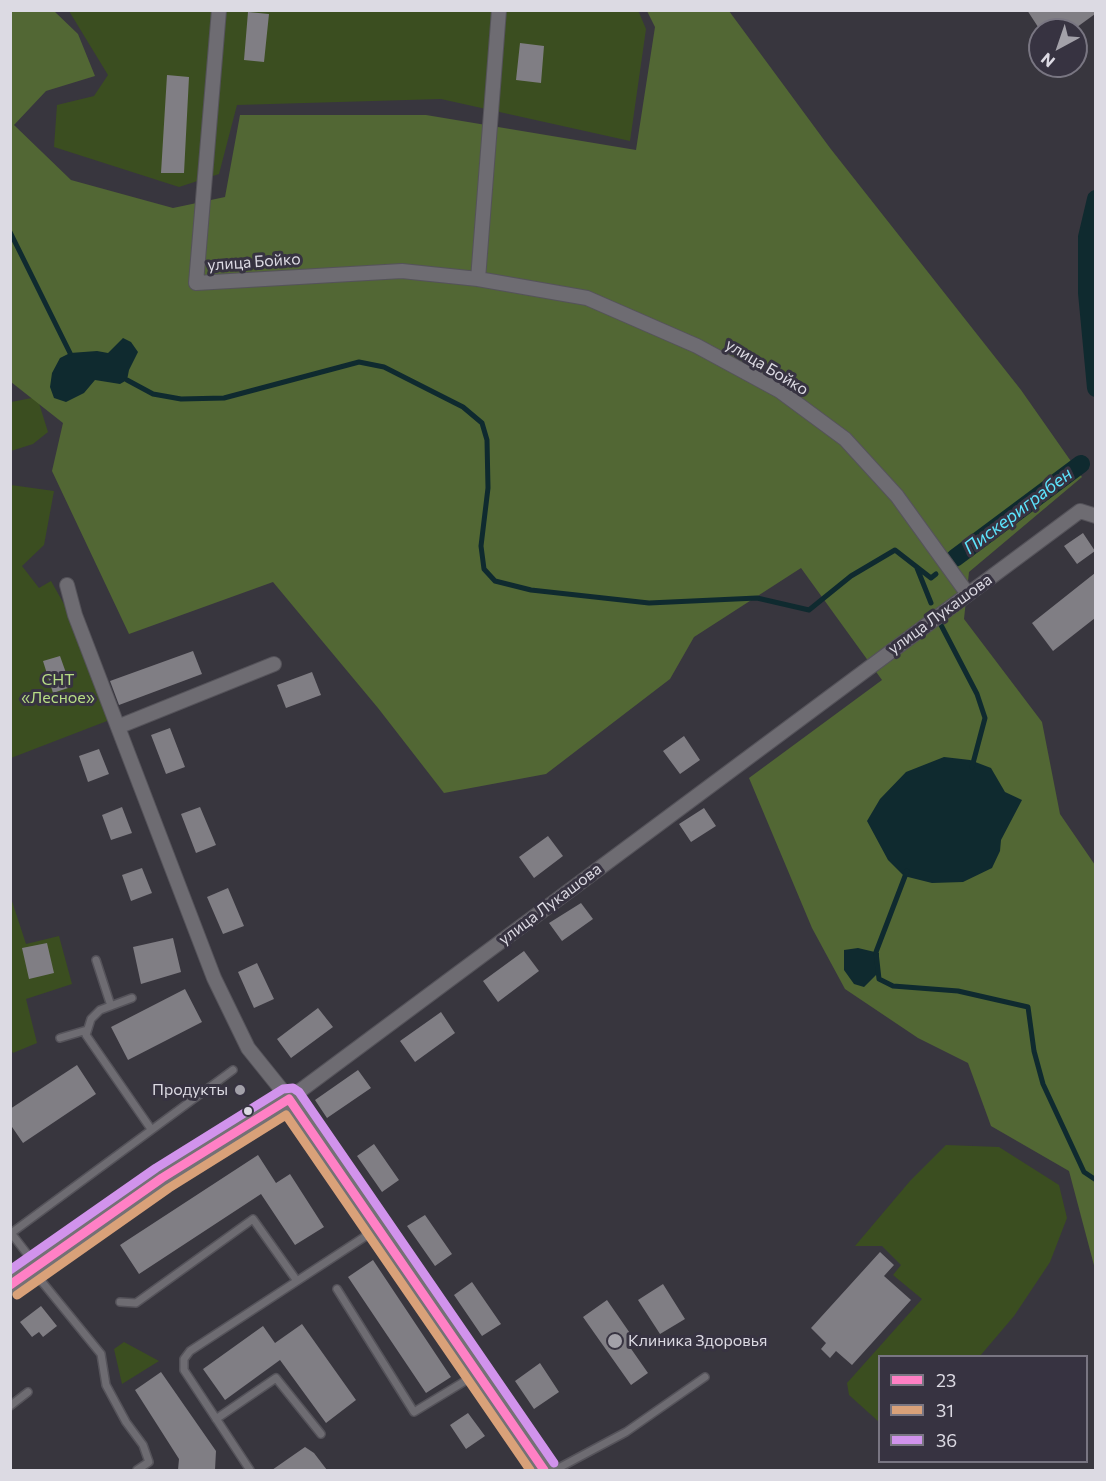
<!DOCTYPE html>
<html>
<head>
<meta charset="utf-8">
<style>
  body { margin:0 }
  #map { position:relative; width:1106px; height:1481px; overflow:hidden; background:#38363e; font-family:Commissioner,sans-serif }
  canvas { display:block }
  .frame { position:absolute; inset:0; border:12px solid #dcdae3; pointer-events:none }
  .legend { position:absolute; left:878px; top:1355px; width:210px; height:108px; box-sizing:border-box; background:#373341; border:2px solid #797682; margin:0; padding:8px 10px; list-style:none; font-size:18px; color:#dcdae3 }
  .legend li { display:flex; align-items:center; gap:12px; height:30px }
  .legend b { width:30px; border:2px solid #797682 }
  .north { position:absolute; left:1028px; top:18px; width:60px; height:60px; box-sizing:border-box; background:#373341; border:2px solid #797682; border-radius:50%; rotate:220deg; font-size:16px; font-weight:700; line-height:24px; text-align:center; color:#dcdae3 }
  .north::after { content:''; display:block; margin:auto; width:21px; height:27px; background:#a3a1a9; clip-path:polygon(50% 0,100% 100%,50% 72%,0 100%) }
</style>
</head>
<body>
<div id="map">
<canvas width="1106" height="1481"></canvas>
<div class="frame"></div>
<ul class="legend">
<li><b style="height:8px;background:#ff80c5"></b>23</li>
<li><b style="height:8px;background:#d9a179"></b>31</li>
<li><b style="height:8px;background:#d193ec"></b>36</li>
</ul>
<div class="north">N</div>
</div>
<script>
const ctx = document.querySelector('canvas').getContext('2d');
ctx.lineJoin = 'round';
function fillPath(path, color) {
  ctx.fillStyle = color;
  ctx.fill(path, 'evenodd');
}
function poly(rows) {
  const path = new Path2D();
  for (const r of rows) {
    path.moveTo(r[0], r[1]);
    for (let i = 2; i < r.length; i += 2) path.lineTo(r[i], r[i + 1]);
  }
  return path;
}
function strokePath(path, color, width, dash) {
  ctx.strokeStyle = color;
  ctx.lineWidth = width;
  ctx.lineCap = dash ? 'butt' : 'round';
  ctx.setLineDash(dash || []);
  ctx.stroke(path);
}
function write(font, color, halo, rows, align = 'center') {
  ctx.font = font + ' Commissioner,sans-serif';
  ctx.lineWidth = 6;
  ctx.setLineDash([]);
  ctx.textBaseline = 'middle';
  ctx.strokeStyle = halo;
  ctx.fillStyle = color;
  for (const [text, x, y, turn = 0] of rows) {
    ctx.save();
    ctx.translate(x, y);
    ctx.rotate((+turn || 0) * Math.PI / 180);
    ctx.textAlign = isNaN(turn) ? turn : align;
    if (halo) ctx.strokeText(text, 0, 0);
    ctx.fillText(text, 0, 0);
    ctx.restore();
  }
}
fillPath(poly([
  [638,10,646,29,630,141,441,99,237,105,219,174,179,187,54,147,57,105,94,96,108,75,69,11],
  [37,397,48,432,33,444,11,451,11,402],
  [11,485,54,491,44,545,22,566,39,588,51,581,103,673,120,716,11,758],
  [10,895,26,944,59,936,72,984,26,999,37,1043,13,1053,10,1048],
  [946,1145,999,1147,1059,1185,1067,1218,1050,1262,1014,1316,980,1356,880,1356,879,1422,849,1395,847,1383,922,1299,893,1275,901,1265,882,1246,855,1246,910,1181],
  [124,1342,159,1361,122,1384,114,1349]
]), '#3b4e20');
fillPath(poly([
  [10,11,54,11,78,34,95,76,46,91,14,125,71,180,173,208,225,197,240,115,426,115,636,150,655,27,647,11,729,11,830,148,1021,390,1082,477,969,572,964,619,1042,722,1060,814,1095,865,1095,1269,1069,1171,991,1126,968,1063,918,1038,845,989,812,928,749,778,882,680,801,568,694,637,670,679,546,774,444,793,378,708,273,582,129,634,52,471,63,423,11,382]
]), '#526734');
fillPath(poly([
  [123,338,131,342,138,352,129,370,127,380,120,384,95,380,84,393,66,402,54,398,50,387,52,373,60,358,70,353,97,351,108,353],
  [944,757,970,760,991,768,1005,792,1022,800,1001,840,1000,851,992,868,963,882,932,883,904,876,888,860,867,821,880,799,906,772],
  [858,948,879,953,877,974,864,987,854,984,844,970,844,950]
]), '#0f2a2f');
strokePath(poly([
  [10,232,70,353],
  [127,380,153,394,181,399,224,398,359,362,384,367,463,407,482,423,487,440,488,488,481,546,484,569,495,581,531,590,649,603,757,598,809,610,851,576,895,550,931,578,936,574],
  [917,568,931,603],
  [941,625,977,694,985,718,972,767],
  [907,871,876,952,879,979,893,986,958,991,1028,1007,1034,1051,1043,1084,1084,1172,1096,1180]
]), '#0f2a2f', 5);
strokePath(poly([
  [1096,199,1087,237,1087,293,1096,388],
  [955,558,1081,464]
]), '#0f2a2f', 18);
fillPath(poly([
  [1027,10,1095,10,1095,14,1073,30,1040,30],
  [248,12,269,14,264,62,244,60],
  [520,43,544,46,541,83,516,80],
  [167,75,189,77,184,173,161,173],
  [1083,533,1095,551,1077,564,1064,546],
  [1095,573,1095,618,1053,651,1032,623],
  [193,651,202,674,119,705,110,681],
  [60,656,71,687,53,693,43,661],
  [312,672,321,695,286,708,277,685],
  [170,728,185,767,166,774,151,735],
  [684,736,700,760,680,774,663,751],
  [99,749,109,774,88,782,79,756],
  [122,807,132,833,111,840,102,815],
  [200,807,216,845,196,853,181,814],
  [704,808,716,826,691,842,679,824],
  [548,836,563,856,534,878,519,857],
  [142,868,152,893,131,901,122,875],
  [228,888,244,926,223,934,207,897],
  [581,903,593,919,562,941,549,923],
  [173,938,181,972,141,984,133,947],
  [47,943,54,973,29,979,22,948],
  [524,951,539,971,498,1002,483,981],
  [257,963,274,999,254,1008,238,972],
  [185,989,202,1022,128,1060,111,1027],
  [318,1008,333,1027,291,1058,277,1039],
  [441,1012,455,1033,415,1062,400,1041],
  [77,1065,96,1094,23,1143,10,1124,10,1109],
  [358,1070,371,1088,327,1118,315,1100],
  [374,1144,399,1180,382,1192,357,1156],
  [258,1155,276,1183,290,1174,324,1227,295,1245,261,1194,139,1274,120,1245],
  [425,1215,452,1254,435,1266,407,1226],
  [880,1252,894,1265,884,1276,911,1300,852,1365,836,1351,830,1358,821,1349,826,1343,811,1328],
  [373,1260,451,1377,426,1393,348,1277],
  [472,1282,501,1324,482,1336,454,1295],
  [663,1284,685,1319,660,1334,638,1300],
  [607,1300,634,1339,627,1343,648,1373,631,1385,583,1317],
  [41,1306,57,1326,43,1337,39,1332,32,1337,20,1322],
  [302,1324,356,1400,326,1423,280,1360,225,1400,203,1369,263,1326,275,1343],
  [540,1363,559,1392,534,1409,515,1381],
  [161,1372,216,1451,215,1470,178,1470,179,1459,135,1390],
  [468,1413,485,1436,466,1449,450,1425],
  [305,1447,314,1453,327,1470,272,1470]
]), '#807e84');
const lane = poly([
  [96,960,111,1006],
  [132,998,100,1010,91,1019,86,1035,151,1129],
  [60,1038,87,1030],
  [11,1233,35,1264],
  [10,1234,233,1070],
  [34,1272,101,1354,106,1385,126,1422,143,1445,149,1462,137,1470],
  [337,1289,414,1412,475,1375],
  [120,1302,136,1303,253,1219,297,1281],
  [10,1406,28,1392],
  [216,1419,276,1378,321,1434],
  [250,1470,184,1370,184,1359,190,1351,375,1230],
  [555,1470,626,1432,705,1377]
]);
const street = poly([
  [219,10,196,283,402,271,478,279,587,298,697,346,780,391,845,439,897,496,967,593],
  [478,279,499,10],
  [67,585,75,615,214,978,248,1048,289,1099,1080,511,1096,516],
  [120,726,274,664]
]);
const secondary = poly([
  [10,1285,162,1178,289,1099,544,1470]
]);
strokePath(lane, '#55535a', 10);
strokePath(street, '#55535a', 16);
strokePath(secondary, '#55535a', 22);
strokePath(lane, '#6e6c72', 7);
strokePath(street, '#6e6c72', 14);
strokePath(secondary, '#747175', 20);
strokePath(poly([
  [10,1285,162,1178,289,1099,544,1470]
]), '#ff80c5', 9);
strokePath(poly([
  [17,1295,169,1188,286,1115,530,1470]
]), '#d9a179', 9);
strokePath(poly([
  [10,1270,156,1168,283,1089,293,1088,299,1092,554,1463]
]), '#d193ec', 9);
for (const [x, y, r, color] of [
  [240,1090,6,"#a3a1a9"],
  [248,1111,5,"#dcdae3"],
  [615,1341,8,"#a3a1a9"]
]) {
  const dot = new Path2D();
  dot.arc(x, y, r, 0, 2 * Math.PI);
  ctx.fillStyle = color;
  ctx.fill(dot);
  strokePath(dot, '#373341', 2);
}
write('16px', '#dcdae3', '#373341', [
  ["улица Бойко",254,262,-4],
  ["улица Бойко",767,367,31],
  ["улица Лукашова",940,614,-36],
  ["улица Лукашова",550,904,-37]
]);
write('16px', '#b7dd85', '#373341', [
  ["СНТ",58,680],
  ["«Лесное»",58,698]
]);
write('16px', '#dcdae3', '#373341', [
  ["Продукты",228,1090],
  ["Клиника Здоровья",628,1341,"left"]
], 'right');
write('italic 18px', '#5de4fd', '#373341', [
  ["Пискериграбен",1018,511,-37]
]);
</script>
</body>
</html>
